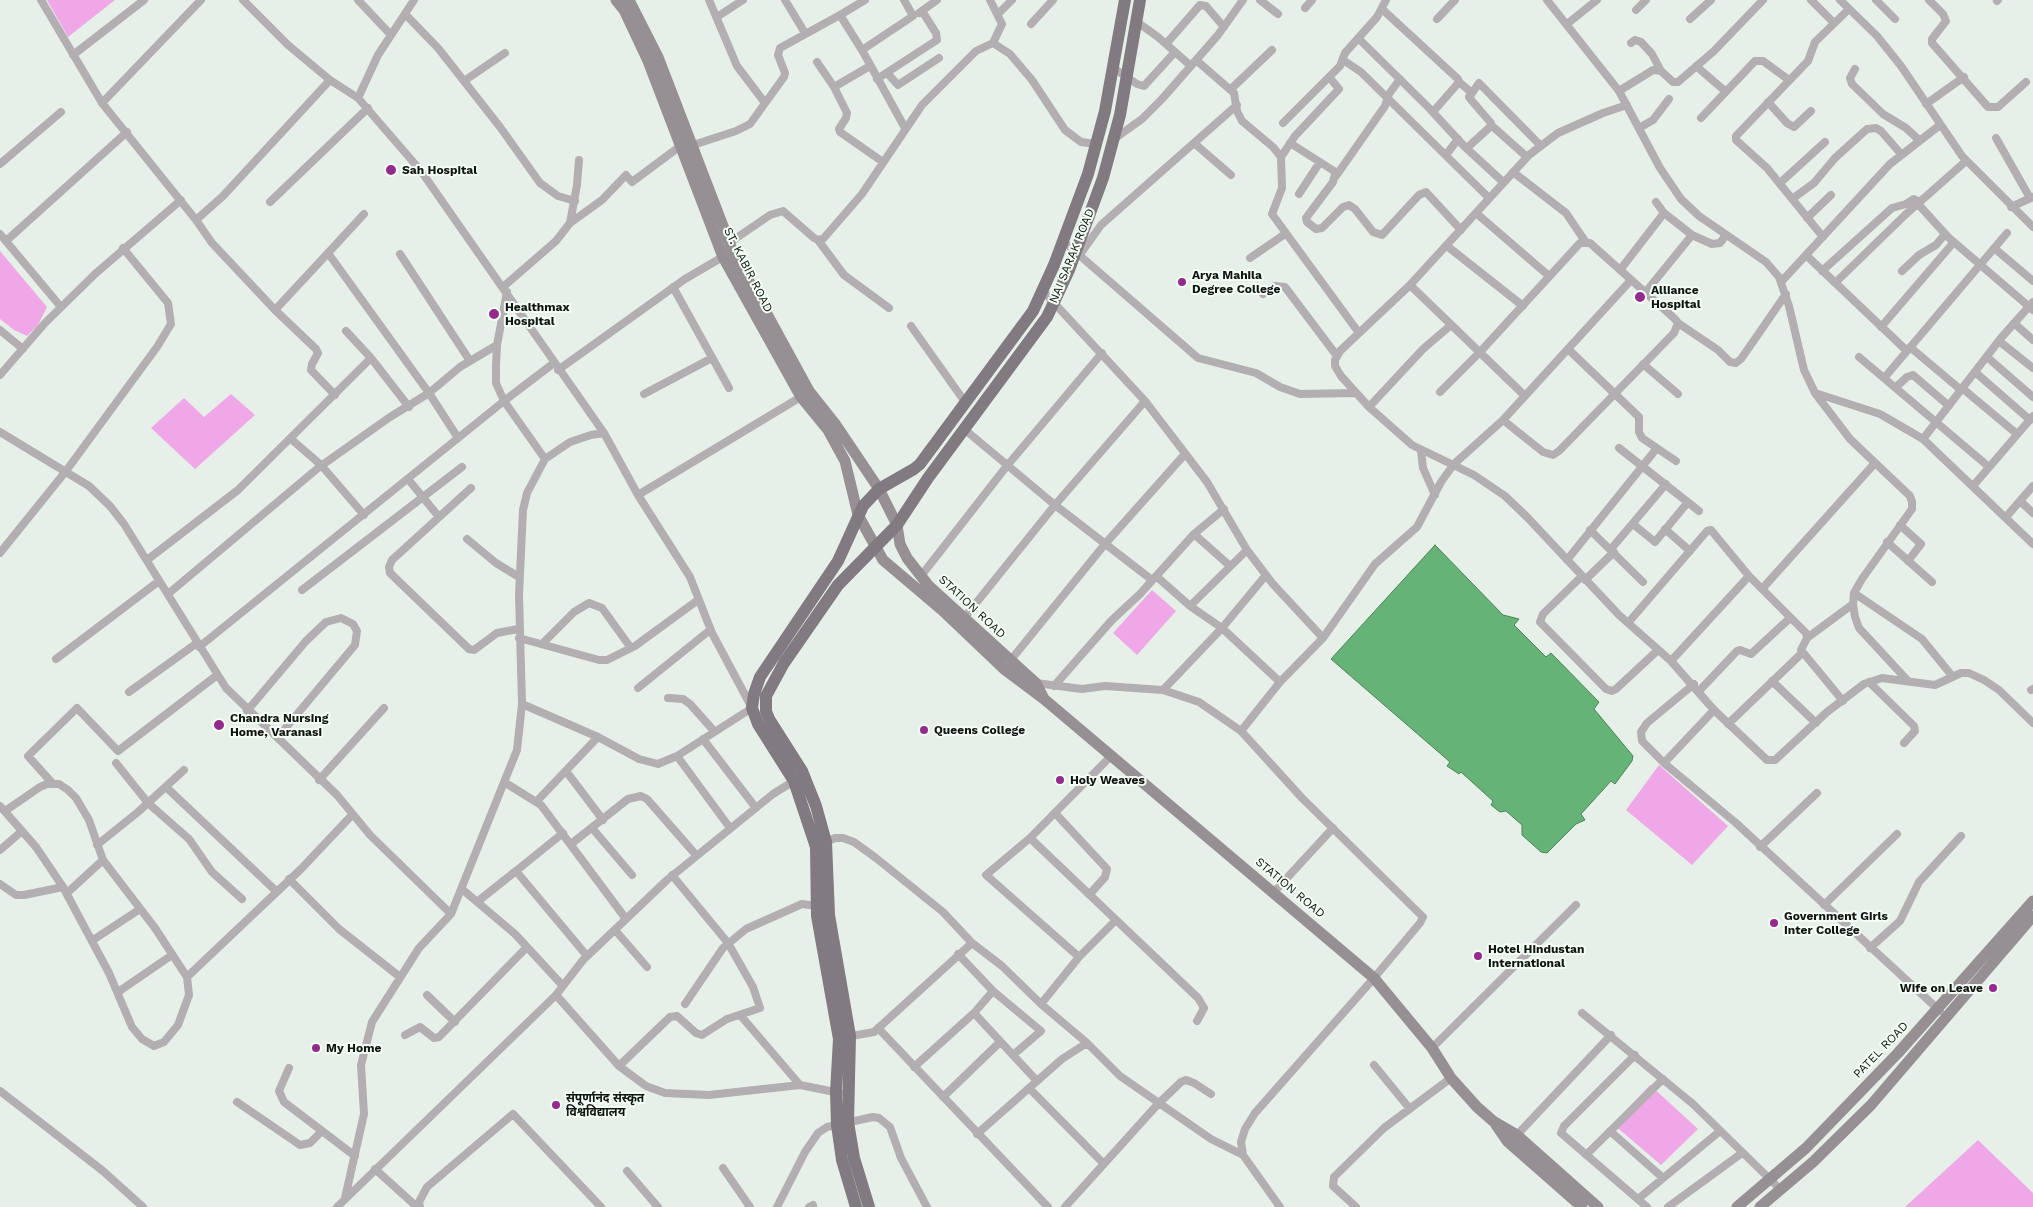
<!DOCTYPE html>
<html>
<head>
<meta charset="utf-8">
<style>
  body { margin:0 }
  canvas { display:block; background:#e7f0e8 }
</style>
</head>
<body>
<canvas width="2033" height="1207"></canvas>
<script>
const ctx = document.querySelector('canvas').getContext('2d');
ctx.lineJoin = 'round';
function fillPath(path, color) {
  ctx.fillStyle = color;
  ctx.fill(path, 'evenodd');
}
function poly(rows) {
  const path = new Path2D();
  for (const r of rows) {
    path.moveTo(r[0], r[1]);
    for (let i = 2; i < r.length; i += 2) path.lineTo(r[i], r[i + 1]);
  }
  return path;
}
function strokePath(path, color, width, dash) {
  ctx.strokeStyle = color;
  ctx.lineWidth = width;
  ctx.lineCap = dash ? 'butt' : 'round';
  ctx.setLineDash(dash || []);
  ctx.stroke(path);
}
function write(font, color, halo, rows, align = 'center') {
  ctx.font = font + ' "Work Sans","Noto Sans Devanagari",sans-serif';
  ctx.lineWidth = 4;
  ctx.setLineDash([]);
  ctx.textBaseline = 'middle';
  ctx.strokeStyle = halo;
  ctx.fillStyle = color;
  for (const [text, x, y, turn = 0] of rows) {
    ctx.save();
    ctx.translate(x, y);
    ctx.rotate((+turn || 0) * Math.PI / 180);
    ctx.textAlign = isNaN(turn) ? turn : align;
    if (halo) ctx.strokeText(text, 0, 0);
    ctx.fillText(text, 0, 0);
    ctx.restore();
  }
}
fillPath(poly([
  [47,0,115,0,68,37],
  [0,251,47,307,38,325,27,336,14,330,0,319],
  [231,394,255,415,195,469,151,428,184,398,204,417],
  [1152,590,1176,611,1137,655,1113,633],
  [1659,765,1728,826,1692,865,1626,810],
  [1650,1085,1698,1129,1661,1165,1613,1124],
  [1978,1140,2033,1193,2033,1207,1905,1207]
]), '#efa7e7');
const water = poly([
  [1435,545,1503,615,1519,619,1514,625,1546,657,1551,653,1599,702,1594,709,1633,756,1632,761,1615,784,1611,781,1581,814,1585,820,1576,824,1547,853,1541,852,1522,835,1522,825,1506,811,1500,812,1491,805,1493,801,1461,772,1459,774,1447,766,1450,762,1331,659,1435,545]
]);
fillPath(water, '#65b376');
strokePath(water, '#4c8458', 1);
strokePath(poly([
  [41,0,102,103,196,220,223,196,330,80,358,98,378,55,414,0],
  [243,0,288,45,330,80],
  [358,0,390,34],
  [709,0,737,66,765,103],
  [785,0,805,33],
  [904,0,913,16,862,50,905,128],
  [990,0,1002,24,993,43],
  [1260,0,1278,14],
  [1547,0,1619,91,1660,168,1681,199,1699,216,1766,262,1779,277,1789,306,1804,370,1815,393,1850,439,1910,496,1912,502,1912,509,1862,579,1854,593,1853,604,1855,617,1859,628,1908,681],
  [1811,0,1834,23],
  [1840,0,1877,36,1901,66,1962,156,2033,227],
  [1876,0,1895,19],
  [1929,0,1943,14,1946,21,1932,39,1932,43,1988,107,1998,107,2026,82],
  [1997,1,1998,0],
  [1305,8,1312,0],
  [1382,9,1458,79,1459,82,1453,89,1433,112],
  [1636,10,1646,0],
  [919,13,937,0],
  [405,14,438,48,500,127,540,183,558,196,575,201],
  [998,14,1012,0],
  [717,17,743,0],
  [1437,19,1455,0],
  [1690,19,1711,0],
  [1137,22,1158,37,1191,66],
  [1031,24,1053,0],
  [1567,24,1597,0],
  [1358,38,1429,108,1464,146,1468,147,1490,127,1491,123,1472,101,1469,97,1472,93,1459,82],
  [1631,43,1635,40,1641,42,1652,54,1661,71],
  [1166,44,1200,5,1206,6,1224,27],
  [862,50,840,15,865,0],
  [73,55,144,0],
  [1196,60,1234,93,1237,111,1242,121,1273,147,1281,157,1282,188,1272,214,1359,333],
  [1343,60,1361,72,1489,198],
  [817,62,834,87,847,113,846,118,839,129,840,132,883,162],
  [1696,66,1725,91],
  [1112,67,1137,84,1144,86,1175,52],
  [1855,69,1850,78,1852,84,1883,114,1906,128,1919,140],
  [887,73,898,85,939,58],
  [877,79,937,40,936,33,922,11],
  [464,81,505,53],
  [834,87,870,66],
  [1231,89,1272,50],
  [1619,91,1653,70,1661,71,1673,82,1678,82,1714,51,1763,0],
  [1472,93,1479,83,1541,146],
  [358,98,421,171,604,433,638,495,690,577,712,633,752,708,677,756,658,764,639,759,598,737,522,704],
  [1768,102,1787,123,1794,127,1811,111],
  [102,103,201,0],
  [1926,104,1964,77],
  [1627,105,1603,113,1558,133,1529,155,1410,285,1340,351,1335,360,1335,366,1341,376,1369,407,1412,445,1474,475,1505,496,1527,517,1619,615,1671,661,1714,710,1767,760,1775,760,1827,712,1864,684,1882,678,1935,685,1961,673,1969,673,1984,680,1999,690,2033,723],
  [1701,118,1755,61,1763,61,1789,80],
  [1283,123,1340,66,1345,53,1377,17,1386,0],
  [1491,125,1527,157],
  [1639,128,1653,120,1669,99],
  [1996,138,2030,198],
  [1114,139,1142,119,1162,99,1218,35,1243,0],
  [1194,143,1231,175],
  [1290,143,1334,171,1335,174,1333,182,1306,218,1307,222,1316,229,1322,228,1343,207,1349,205,1355,209,1373,232,1382,235,1419,195,1426,192,1461,230],
  [690,146,736,131,750,124,784,77,785,73,778,55,780,48,840,15],
  [1464,146,1503,182],
  [1446,155,1458,139],
  [1281,157,1295,136,1339,89,1330,78],
  [0,164,61,112],
  [1513,172,1566,213,1585,241],
  [1336,176,1385,106,1389,94,1400,79],
  [1780,183,1825,142],
  [1299,194,1320,162],
  [1792,199,1814,183,1835,158,1867,129,1876,128,1881,131,1901,154],
  [270,202,368,108],
  [1656,202,1664,213,1692,235,1712,244,1720,243,1726,235],
  [1918,204,1948,237,2033,310],
  [2011,207,2033,197],
  [1476,213,1549,276],
  [1807,218,1831,195],
  [196,220,212,243,275,310,328,253,429,393,458,438],
  [570,223,602,200,626,175,632,182,679,147],
  [0,234,61,307],
  [1823,237,1767,168,1736,140,1736,136,1808,61,1815,42,1849,9],
  [818,240,844,275,889,308],
  [6,241,127,132],
  [1063,241,1198,358,1256,373,1280,387,1300,394,1355,393],
  [729,243,770,215,783,211,814,238,818,240,823,239,862,194,922,105,976,51,993,43,1010,54,1032,80,1065,130,1081,142,1096,144],
  [1447,246,1523,306],
  [1994,248,2033,281],
  [328,253,364,214],
  [400,254,470,361],
  [1806,255,1907,351],
  [1079,256,1101,225,1237,105],
  [1250,258,1285,234],
  [1620,270,1664,213],
  [1822,271,1892,208,1906,204,1914,199,1920,202],
  [1902,271,1919,255,1936,245,1945,234],
  [1781,282,1890,164,1940,125],
  [1835,283,1905,215,1966,161],
  [1410,285,1525,396],
  [503,287,556,241,570,223,577,185,579,160],
  [673,287,729,388],
  [1043,291,1145,401,1207,482,1247,550,1272,583,1323,638],
  [507,292,497,345,496,365,496,383,504,401,545,459,570,442,591,435,604,433],
  [1645,293,1692,235],
  [1263,294,1275,286,1285,287,1337,356],
  [275,310,316,349,318,353,312,364,311,370,335,395],
  [1678,323,1718,350,1730,362,1736,363,1741,359,1786,294],
  [2014,323,2033,340],
  [911,326,965,402],
  [1881,327,1954,242],
  [0,330,23,349],
  [346,331,371,358],
  [1999,341,2033,368],
  [1910,347,1961,390],
  [1568,349,1639,417,1639,432,1642,438,1676,461],
  [1859,357,1989,467],
  [1987,357,2033,397],
  [1643,364,1678,394],
  [558,370,685,279,726,255],
  [1975,372,2030,420],
  [0,375,45,323,95,274,181,200],
  [1885,377,2007,233],
  [1896,387,1907,377,1913,375,1949,406],
  [1962,388,2017,434],
  [1440,392,1480,352,1580,243,1590,243,1675,319,1678,323,1674,333,1559,451,1553,455,1543,452,1503,420],
  [1815,393,1880,414,1923,439,2033,544],
  [644,394,712,358],
  [1369,407,1423,349,1451,325],
  [964,429,1055,505,1152,580],
  [0,432,89,486,110,506,124,524,226,688,337,795,370,835,451,914],
  [291,439,321,465,364,515],
  [1923,439,2001,338,2033,302],
  [1619,448,1699,511],
  [1421,451,1423,468,1435,495],
  [408,479,439,517],
  [1973,486,2033,416],
  [471,488,392,560,389,567,390,573,469,649,474,650,497,633,518,629],
  [638,495,804,395],
  [2020,501,2033,513],
  [2006,517,2033,486],
  [1633,524,1655,542,1688,502],
  [1900,525,1921,544,1908,561],
  [1665,529,1690,551],
  [1590,530,1643,582],
  [1194,534,1230,566],
  [467,539,496,563,519,577],
  [1887,542,1932,582],
  [1611,549,1666,484],
  [0,553,66,471,157,347,171,324,168,303,123,248],
  [147,560,238,490,371,358,409,407],
  [1567,560,1657,448],
  [921,576,1006,467,1102,353],
  [1156,576,1190,606,1222,628,1280,682],
  [1582,576,1543,614,1540,622,1606,689,1612,691,1616,689,1658,650],
  [1585,580,1614,552],
  [1762,589,1875,463],
  [302,590,462,467],
  [1854,593,1922,639,1953,677],
  [168,594,318,468,390,417,429,393,460,367,497,345],
  [1190,606,1247,550],
  [964,618,1055,505,1145,401],
  [1628,623,1707,531,1711,530,1749,576,1806,633,1807,638,1801,650,1843,701],
  [519,638,599,660,607,660,635,646,698,600],
  [1807,638,1853,604],
  [542,644,574,612,589,603,602,608,631,648],
  [199,647,504,401,554,363],
  [56,659,159,581],
  [1010,661,1105,544,1185,454],
  [1671,661,1749,576],
  [1772,681,1816,723],
  [1869,682,1914,726,1915,731,1904,743],
  [1694,684,1647,723,1641,732,1642,741,1664,763,1736,823,1940,1011],
  [1034,685,1036,683,1082,689,1105,686,1163,690,1199,702,1241,731,1302,798,1423,917,1420,923,1374,978,1255,1113,1245,1129,1241,1142,1243,1155,1280,1207],
  [1054,686,1112,620,1140,594,1194,534,1224,509],
  [638,688,710,630],
  [1163,690,1222,628,1266,575],
  [2031,690,2033,689],
  [1699,691,1737,651,1740,650,1751,654,1790,618],
  [129,692,197,643],
  [668,698,683,699,690,704,714,731],
  [247,711,306,641,326,622,341,618,353,624,357,631,355,645,278,737],
  [1728,724,1802,653],
  [1241,731,1280,682,1323,638,1375,564,1417,527,1441,482,1454,464,1503,420,1631,280],
  [703,739,756,808],
  [677,756,730,828],
  [116,763,148,803,189,839,212,872,242,899],
  [1664,763,1714,710],
  [566,771,603,820],
  [319,780,384,708],
  [504,782,541,805,626,919],
  [53,784,28,756,77,708,118,751,216,676],
  [166,787,276,891],
  [536,802,598,737],
  [0,806,36,847,63,887,109,973,132,1027,142,1039,154,1046,164,1042,178,1025,189,995,187,977,301,869,352,815],
  [5,811,40,787,47,784,59,784,68,790,76,798,89,820,103,860,155,928,187,977],
  [1055,813,1107,869,1105,877,1090,894],
  [592,828,632,875],
  [1030,838,1111,756],
  [826,842,835,838,843,838,854,842,876,858,943,912,972,943,1002,966,1041,1004,1087,1043,1120,1076,1211,1139,1243,1155],
  [571,844,628,799,641,796,647,799,696,855],
  [97,845,138,812,184,770],
  [1760,847,1817,793],
  [0,850,22,831],
  [516,871,563,833],
  [289,879,339,929,400,977],
  [0,884,16,895,24,895,63,887],
  [463,890,515,934,563,986],
  [1274,892,1333,828],
  [67,893,103,860],
  [477,902,516,871,587,956],
  [1824,905,1897,834],
  [615,930,647,967],
  [93,940,140,909],
  [1870,948,1900,921,1919,882,1961,836],
  [958,954,993,991,1041,1031,1013,1055],
  [1079,957,986,875,1030,838,1198,998,1204,1008,1197,1021],
  [118,992,172,955],
  [427,995,455,1022],
  [556,995,583,960,667,880,773,794,794,781],
  [685,1004,723,948,746,929,802,904,817,906],
  [1041,1004,1079,957,1116,920],
  [974,1013,1037,1081],
  [1582,1013,1693,1104,1781,1190],
  [741,1016,800,1085],
  [878,1028,1048,1207],
  [405,1035,420,1027,434,1038,439,1037,527,947],
  [846,1037,874,1032,972,943],
  [1432,1048,1576,905],
  [1635,1055,1564,1126,1561,1133,1647,1207],
  [1374,1065,1410,1109],
  [619,1066,670,1017,677,1016,696,1033,702,1035,727,1019,760,1008,753,987,728,943,672,875],
  [914,1067,974,1013,993,991],
  [289,1068,279,1091,284,1102,355,1156],
  [1029,1088,1104,1164],
  [0,1091,103,1171,143,1207],
  [943,1097,1000,1042],
  [237,1102,300,1145,310,1143,322,1131],
  [1610,1131,1663,1178],
  [977,1134,1062,1059,1087,1043],
  [1515,1137,1611,1035],
  [1586,1155,1663,1079],
  [723,1168,750,1207],
  [375,1169,417,1207],
  [627,1171,658,1207],
  [345,1198,364,1114,361,1065,372,1022,419,948,451,914,517,750,522,704,519,595,523,510,527,493,545,459],
  [1638,1199,1720,1131],
  [337,1207,556,995,619,1066,646,1086,665,1093,709,1095,800,1085,840,1093],
  [420,1207,419,1202,427,1187,513,1114,601,1207],
  [777,1207,805,1152,818,1133,827,1127,873,1117,879,1118,890,1127,901,1158,927,1207],
  [809,1207,813,1205],
  [1065,1207,1158,1104,1181,1082,1186,1080,1194,1083,1211,1094],
  [1356,1207,1333,1186,1334,1177,1384,1128,1451,1078],
  [1668,1207,1742,1153]
]), '#b3aeb2', 8);
strokePath(poly([
  [616,0,624,10,648,61,723,257,801,397,828,430,845,461,858,515,883,560,942,610,1004,669,1044,699,1374,978,1432,1048,1451,1078,1477,1107,1493,1121,1517,1135,1598,1207],
  [629,0,658,57,733,252,809,391,836,425,879,489,897,525,900,544,907,558,928,585,1036,683,1044,699],
  [1496,1125,1507,1141,1582,1207],
  [1737,1207,1806,1148,1898,1053,2033,901],
  [1760,1207,1813,1162,1871,1105,2033,916]
]), '#969095', 11);
strokePath(poly([
  [856,1207,842,1160,837,1125,836,1092,839,1039,817,916,816,847,794,781,758,724,752,708,754,694,760,677,838,561,863,506,879,489,914,469,920,464,1033,311,1054,265,1088,174,1105,111,1125,0],
  [869,1207,854,1158,848,1122,850,1036,829,915,826,842,816,806,802,771,769,719,766,711,766,696,784,663,838,585,897,525,928,478,1047,317,1069,270,1103,178,1120,115,1140,0]
]), '#817a80', 12);
for (const [x, y, r, color] of [
  [391,170,6,"#942a8d"],
  [1182,282,5,"#942a8d"],
  [1640,297,6,"#942a8d"],
  [494,314,6,"#942a8d"],
  [219,725,6,"#942a8d"],
  [924,730,5,"#942a8d"],
  [1060,780,5,"#942a8d"],
  [1774,923,5,"#942a8d"],
  [1478,956,5,"#942a8d"],
  [1993,988,5,"#942a8d"],
  [316,1048,5,"#942a8d"],
  [556,1105,5,"#942a8d"]
]) {
  const dot = new Path2D();
  dot.arc(x, y, r, 0, 2 * Math.PI);
  ctx.fillStyle = color;
  ctx.fill(dot);
  strokePath(dot, '#f4fef5', 2);
}
write('bold 12px', '#111512', '#f4fef5', [
  ["Sah Hospital",402,170],
  ["Arya Mahila",1192,275],
  ["Degree College",1192,289],
  ["Alliance",1651,290],
  ["Hospital",1651,304],
  ["Healthmax",505,307],
  ["Hospital",505,321],
  ["Chandra Nursing",230,718],
  ["Home, Varanasi",230,732],
  ["Queens College",934,730],
  ["Holy Weaves",1070,780],
  ["Government Girls",1784,916],
  ["Inter College",1784,930],
  ["Hotel Hindustan",1488,949],
  ["International",1488,963],
  ["Wife on Leave",1983,988,"right"],
  ["My Home",326,1048],
  ["संपूर्णानंद संस्कृत",566,1098],
  ["विश्वविद्यालय",566,1112]
], 'left');
write('12px', '#111512', '#f4fef5', [
  ["NAI SARAK ROAD",1072,256,-68],
  ["ST. KABIR ROAD",748,270,63],
  ["STATION ROAD",972,607,43],
  ["STATION ROAD",1290,888,40],
  ["PATEL ROAD",1881,1050,-46]
]);
</script>
</body>
</html>
